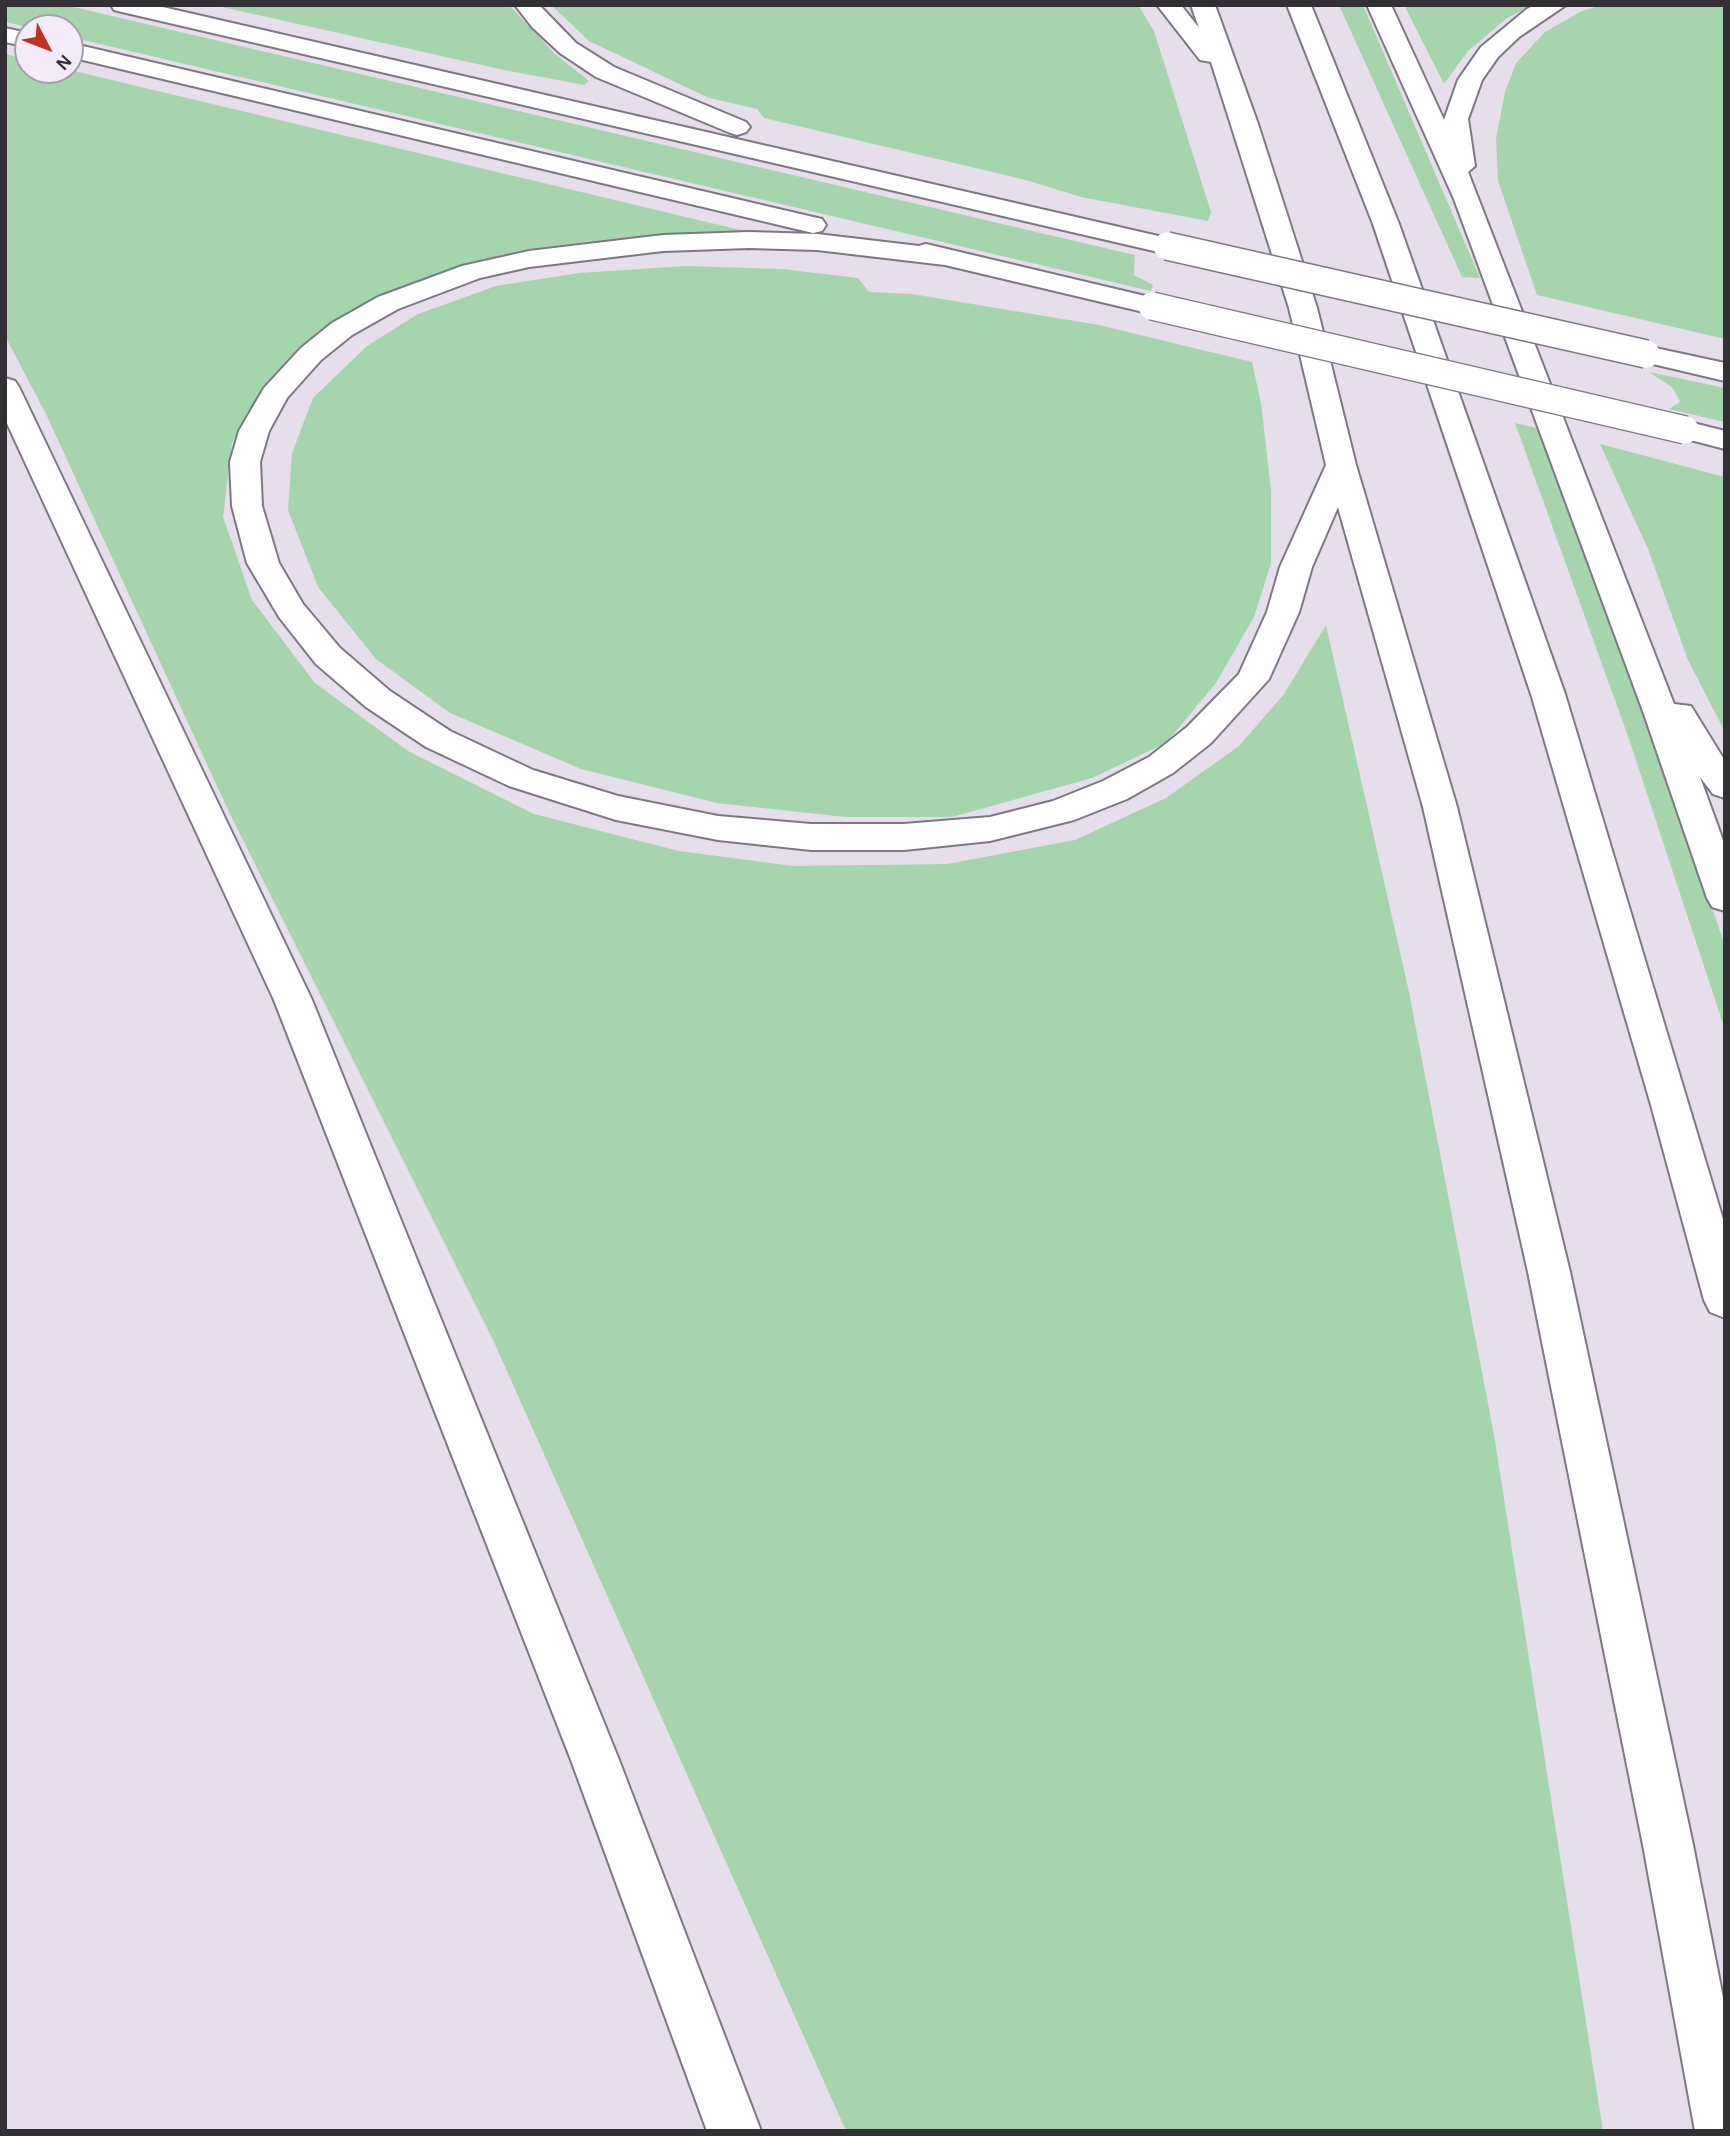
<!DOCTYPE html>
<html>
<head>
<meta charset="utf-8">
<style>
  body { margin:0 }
  #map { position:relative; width:1730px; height:2136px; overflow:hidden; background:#e6deeb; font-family:"Alegreya Sans",sans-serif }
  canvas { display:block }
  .frame { position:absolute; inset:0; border:7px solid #333035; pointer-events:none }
  .north { position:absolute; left:14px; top:14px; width:70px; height:70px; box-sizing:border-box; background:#f3ebf8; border:2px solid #a6a0aa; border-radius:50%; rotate:132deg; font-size:19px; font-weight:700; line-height:28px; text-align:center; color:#333035 }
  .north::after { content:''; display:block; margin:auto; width:24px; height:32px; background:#bf3225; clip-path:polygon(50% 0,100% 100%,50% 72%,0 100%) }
</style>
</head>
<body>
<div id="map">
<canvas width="1730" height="2136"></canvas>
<div class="frame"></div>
<div class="north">N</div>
</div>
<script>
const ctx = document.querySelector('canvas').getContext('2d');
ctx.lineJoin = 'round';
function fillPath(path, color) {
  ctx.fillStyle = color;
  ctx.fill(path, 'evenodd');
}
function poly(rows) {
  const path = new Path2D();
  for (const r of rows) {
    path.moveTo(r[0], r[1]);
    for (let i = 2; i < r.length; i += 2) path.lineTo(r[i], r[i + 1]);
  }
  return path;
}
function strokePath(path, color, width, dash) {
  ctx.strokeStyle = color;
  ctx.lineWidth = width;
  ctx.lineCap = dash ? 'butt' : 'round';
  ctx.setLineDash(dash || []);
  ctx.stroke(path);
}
fillPath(poly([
  [5,5,65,5,1135,255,1134,275,1153,285,1151,291,70,37,70,28,32,28,5,22],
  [213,5,509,5,555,54,589,81,584,85,504,70],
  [551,5,1138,5,1154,31,1211,212,1208,221,1081,197,1026,180,764,118,757,109,709,98,589,41],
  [1339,5,1363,5,1480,278,1462,277],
  [1404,5,1533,5,1507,18,1468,51,1444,84],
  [1603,5,1725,5,1725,339,1537,295,1498,181,1496,139,1505,92,1516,63,1545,32,1582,11],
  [5,54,28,60,28,70,70,70,778,239,629,238,526,250,442,272,370,302,312,339,263,387,232,443,223,517,252,600,315,683,408,751,534,814,679,851,793,866,947,864,1075,840,1166,798,1239,746,1284,694,1326,625,1409,992,1494,1435,1603,2131,846,2131,494,1342,229,812,46,414,5,336],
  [686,266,782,269,858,278,869,292,912,294,1099,325,1252,362,1261,403,1271,490,1271,563,1254,617,1216,683,1166,743,1092,778,952,817,845,817,717,803,581,769,450,713,376,659,318,587,288,510,292,453,313,398,367,346,418,314,496,286,579,273],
  [1649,372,1725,388,1725,422,1669,409,1680,402,1673,388],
  [1515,423,1541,429,1655,738,1725,946,1725,1030,1629,739],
  [1600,444,1725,477,1725,732,1688,660,1648,549]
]), '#a6d5ad');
const highway = poly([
  [111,5,154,5,1167,238,1176,240,1180,246,1176,252,1167,254,122,12,114,10,111,5],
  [515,5,539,5,576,43,614,67,746,122,750,127,746,132,737,135,728,132,596,77,560,53,532,27,515,5],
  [1157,5,1181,5,1199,28,1191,5,1215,5,1258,124,1317,308,1356,465,1457,807,1570,1272,1693,1845,1725,2008,1725,2131,1695,2131,1643,1845,1528,1272,1423,807,1338,507,1312,567,1299,612,1269,679,1211,743,1173,773,1127,799,1074,820,990,841,904,850,811,850,718,840,616,820,509,786,426,747,366,707,316,664,279,617,247,563,232,506,230,462,239,431,264,388,301,348,332,323,378,297,462,266,529,251,663,235,749,232,817,234,919,246,926,244,1162,300,1166,306,1162,312,1152,314,945,265,817,250,749,248,663,251,529,267,480,278,398,309,352,335,321,360,287,398,269,431,260,462,262,506,279,563,303,604,340,648,390,691,450,731,533,770,618,796,718,816,811,824,904,824,990,817,1053,801,1103,781,1149,757,1187,727,1239,674,1267,612,1280,567,1326,465,1289,308,1211,62,1200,60,1157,5],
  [1287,5,1311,5,1399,224,1565,694,1725,1226,1725,1318,1710,1312,1704,1300,1651,1105,1531,694,1373,224,1287,5],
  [1367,5,1391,5,1444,120,1458,80,1481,47,1527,9,1535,5,1566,5,1519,37,1498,57,1482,80,1468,119,1475,166,1468,172,1674,704,1691,706,1725,761,1725,798,1713,794,1700,777,1725,846,1725,911,1712,907,1707,898,1644,714,1454,199,1367,5],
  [5,28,28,33,28,47,5,42,5,28],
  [70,43,813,217,822,219,826,225,822,231,813,233,70,57,70,43],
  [1646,346,1725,363,1725,381,1636,360,1632,354,1636,348,1646,346],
  [5,378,15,381,19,387,312,1000,619,1760,761,2131,707,2131,571,1760,274,1000,5,419,5,378],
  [1685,421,1725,431,1725,449,1675,436,1670,430,1675,424,1685,421]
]);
strokePath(highway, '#7f7883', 4);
fillPath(highway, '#fff');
const highwayBridge = poly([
  [1167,246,1646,354],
  [1152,306,1685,430]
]);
strokePath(highwayBridge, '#7f7883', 30, []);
strokePath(highwayBridge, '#fff', 27);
</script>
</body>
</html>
